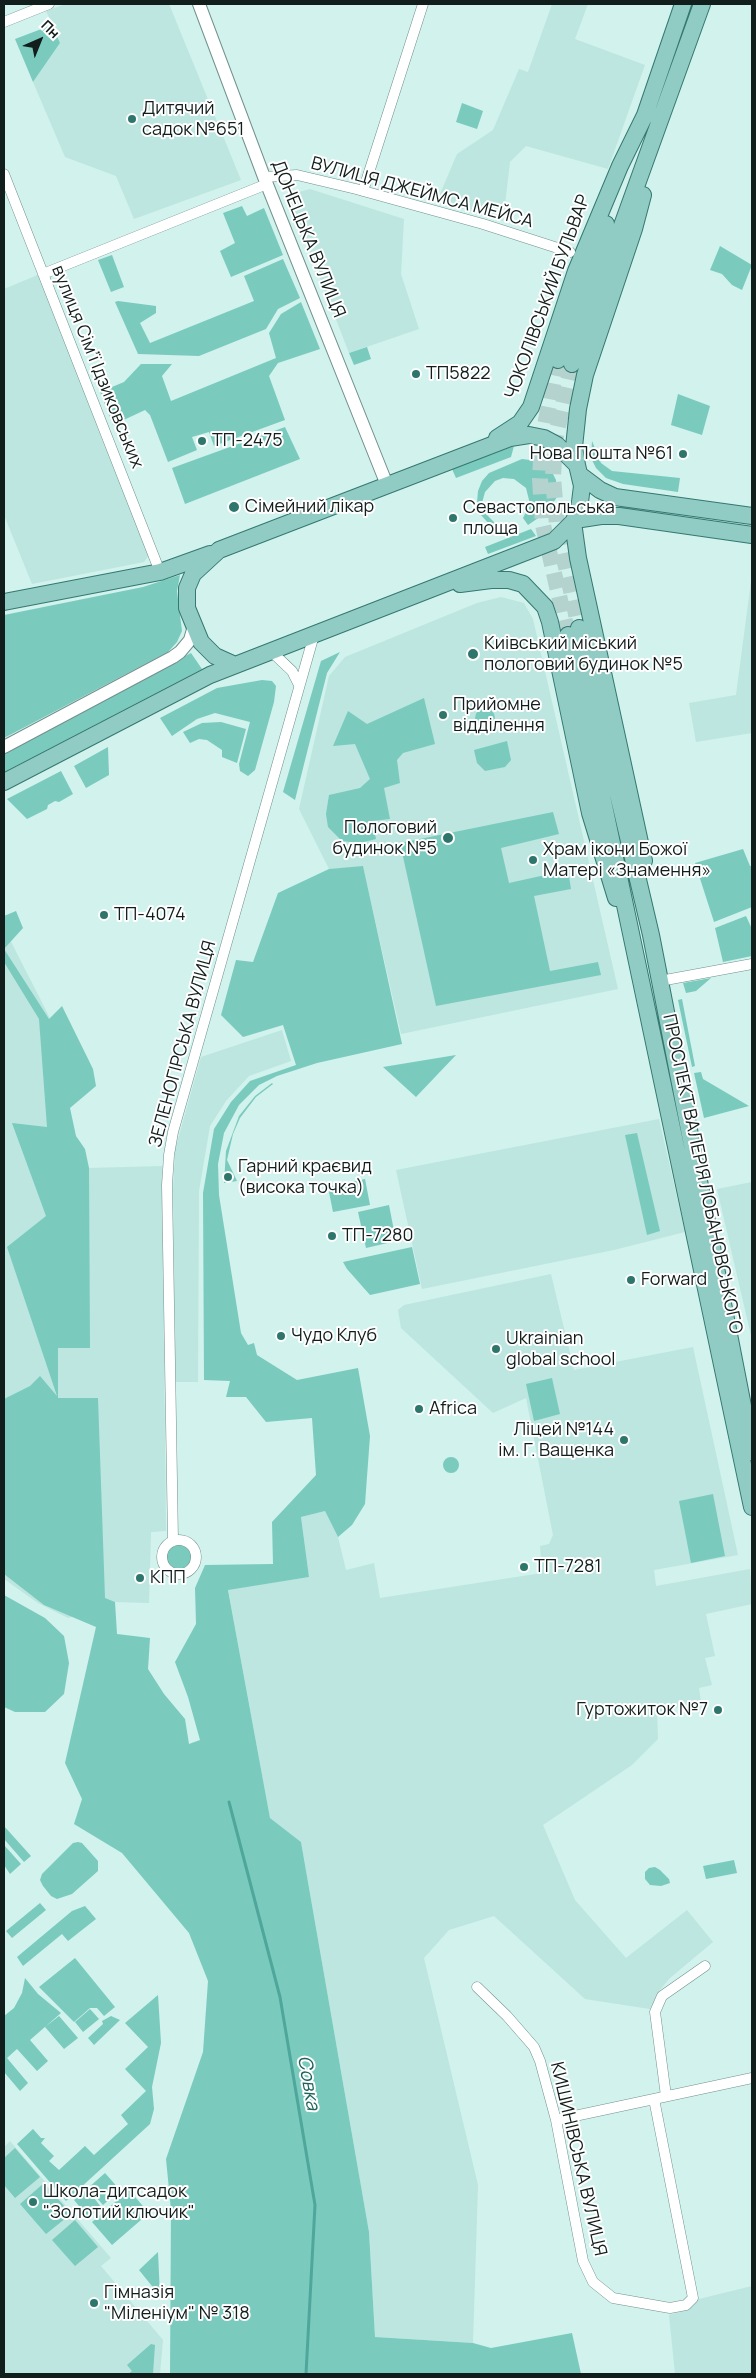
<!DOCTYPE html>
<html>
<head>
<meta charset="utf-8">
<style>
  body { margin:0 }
  #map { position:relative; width:756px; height:2378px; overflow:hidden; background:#d1f2ed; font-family:Manrope,sans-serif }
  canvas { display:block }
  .frame { position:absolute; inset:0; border:5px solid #121e1c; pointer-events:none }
  .north { position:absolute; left:15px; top:15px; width:50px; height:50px; -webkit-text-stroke:4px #fff; paint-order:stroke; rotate:44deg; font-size:14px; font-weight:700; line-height:20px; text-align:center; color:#121e1c }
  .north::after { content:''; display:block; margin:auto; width:18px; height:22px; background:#121e1c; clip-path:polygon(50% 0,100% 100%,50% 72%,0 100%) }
</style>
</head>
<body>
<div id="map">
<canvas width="756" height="2378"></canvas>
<div class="frame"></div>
<div class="north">Пн</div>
</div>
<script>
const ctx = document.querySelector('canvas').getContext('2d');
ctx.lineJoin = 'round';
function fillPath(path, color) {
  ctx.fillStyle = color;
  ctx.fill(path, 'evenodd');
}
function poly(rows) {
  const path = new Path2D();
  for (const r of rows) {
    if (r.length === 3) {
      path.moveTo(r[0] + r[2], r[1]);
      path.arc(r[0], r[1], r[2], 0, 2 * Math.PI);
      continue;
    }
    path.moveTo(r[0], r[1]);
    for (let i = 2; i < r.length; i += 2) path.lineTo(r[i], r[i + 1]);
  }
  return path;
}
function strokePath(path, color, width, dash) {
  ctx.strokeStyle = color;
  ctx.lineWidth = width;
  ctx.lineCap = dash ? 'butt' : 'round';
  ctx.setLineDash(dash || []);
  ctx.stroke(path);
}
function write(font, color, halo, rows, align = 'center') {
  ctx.font = font + ' Manrope,sans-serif';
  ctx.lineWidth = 4;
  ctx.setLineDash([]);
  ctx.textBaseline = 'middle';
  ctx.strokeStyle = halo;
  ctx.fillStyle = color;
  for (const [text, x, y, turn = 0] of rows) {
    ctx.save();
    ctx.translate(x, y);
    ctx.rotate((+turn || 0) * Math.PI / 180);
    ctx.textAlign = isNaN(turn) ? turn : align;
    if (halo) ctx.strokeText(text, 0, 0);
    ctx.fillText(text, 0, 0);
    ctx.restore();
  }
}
fillPath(poly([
  [66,4,169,4,241,180,134,219,116,176,65,157,33,82,60,43,46,11],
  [552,4,588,4,575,39,645,65,608,169,526,146,510,162,503,221,437,201,457,154,493,130,519,69,528,72],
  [310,189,404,219,401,274,419,329,349,353,288,195],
  [40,274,101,437,149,555,144,562,32,584,4,515,4,289],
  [752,574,752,733,696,742,689,703,736,695],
  [501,597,524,603,533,619,618,989,401,1034,363,867,329,869,299,809,329,676,345,657,477,603],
  [4,928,82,1081,62,1107,89,1168,162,1166,166,1531,151,1532,149,1603,115,1602,105,1599,101,1609,68,1618,38,1603,4,1579],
  [282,1030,291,1061,249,1076,226,1101,210,1126,199,1191,198,1382,175,1382,173,1191,175,1150,201,1057],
  [659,1119,685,1232,614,1250,422,1289,396,1170],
  [752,1182,752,1340,717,1189],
  [551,1274,574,1370,693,1347,738,1555,654,1570,656,1586,750,1569,752,1604,706,1614,715,1656,705,1658,712,1685,699,1688,701,1702,657,1712,658,1739,632,1765,543,1825,575,1900,626,1958,687,1910,713,1942,670,1978,659,1991,650,2009,585,1999,494,1916,449,1930,424,1958,478,2185,473,2343,375,2337,369,2232,301,1842,270,1818,228,1589,309,1577,301,1517,325,1511,338,1537,346,1570,374,1563,380,1598,542,1573,540,1546,549,1544,553,1535,526,1398,493,1413,401,1328,398,1310,404,1305],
  [10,2141,111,2258,101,2266,163,2340,160,2374,4,2374,4,2147],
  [752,2286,752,2374,675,2374,669,2315,689,2309,699,2299]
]), '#bce6df');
fillPath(poly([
  [52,25,60,43,33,82,15,39],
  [462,103,483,111,477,129,456,122],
  [242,206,247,216,264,208,283,255,231,277,220,251,235,243,223,213],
  [720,246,752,265,742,290,732,285,722,274,710,270],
  [112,255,124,287,111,292,98,260],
  [283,259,300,298,278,309,266,329,199,356,138,354,115,302,118,301,156,306,156,313,140,323,150,343,254,301,244,276],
  [301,302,320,349,278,363,269,376,285,420,214,446,209,432,192,437,197,450,168,462,150,415,145,410,113,425,100,392,124,382,141,364,172,364,162,376,171,401,276,358,269,333,281,314],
  [367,347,371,359,354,365,349,353],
  [678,394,710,406,702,435,671,425],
  [285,427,300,459,185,504,172,468],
  [592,441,601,463,612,471,680,478,678,492,623,484,606,478,596,468,591,458],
  [514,446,511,457,456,478,452,469],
  [522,459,538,461,552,472,556,480,557,497,547,512,528,525,523,518,530,504,526,488,514,479,503,478,495,481,485,492,482,503,485,513,494,522,509,526,509,529,499,529,489,524,481,515,477,503,478,491,482,481,489,473],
  [531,529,536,536,488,554,485,547],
  [180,575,177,591,182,631,177,642,168,652,4,738,4,615,143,587],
  [340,652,327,673,295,800,283,792,321,661],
  [191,653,202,669,4,772,4,751],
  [262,680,272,681,276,686,274,702,255,770,248,776,240,771,239,764,250,722,215,713,197,719,172,736,160,718,217,688],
  [424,698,435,744,403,753,397,760,400,783,384,788,390,819,372,821,376,839,360,843,342,841,328,827,326,814,329,795,360,788,370,779,355,744,333,746,348,711,367,724],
  [485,718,10],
  [221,722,246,729,237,763,222,757,222,750,207,740,199,739,190,743,183,732,202,723],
  [507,741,511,760,505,767,485,771,477,763,474,750],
  [108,747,109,775,86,788,74,766],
  [61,771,73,794,59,802,55,801,48,805,47,809,27,819,7,799],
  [553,812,559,834,501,848,509,883,568,870,571,889,534,896,550,971,598,962,601,975,436,1006,400,843],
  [743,849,750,866,752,866,752,907,714,922,695,863],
  [363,866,402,1044,317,1063,277,1076,259,1085,239,1105,224,1133,218,1164,219,1195,241,1333,248,1345,254,1343,257,1355,297,1380,358,1368,370,1436,365,1504,352,1525,338,1537,325,1511,301,1517,309,1577,228,1590,270,1818,301,1842,369,2232,375,2337,473,2343,491,2348,572,2333,581,2374,170,2374,171,2210,166,2159,203,2052,208,1981,189,1933,122,1853,74,1824,82,1799,65,1763,96,1627,44,1605,4,1574,4,1399,30,1386,40,1376,57,1396,7,1247,46,1216,12,1123,47,1127,39,1019,4,962,4,916,16,911,23,928,4,949,49,1019,62,1006,93,1069,96,1086,70,1108,76,1136,85,1149,89,1168,90,1348,58,1348,58,1398,98,1398,105,1598,115,1602,117,1634,150,1638,148,1669,164,1694,185,1719,189,1744,200,1740,188,1697,175,1662,196,1624,195,1588,205,1565,273,1564,272,1522,316,1475,312,1418,266,1422,246,1397,226,1397,230,1381,204,1380,203,1193,214,1129,231,1102,250,1081,296,1065,283,1025,243,1037,221,1015,236,960,253,962,278,893,329,869],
  [746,916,752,929,752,956,723,962,715,928],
  [711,978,696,991,686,993,683,983],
  [682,999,695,1066,692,1067,678,1000],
  [456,1055,416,1097,383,1067],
  [701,1072,703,1079,749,1106,704,1118,694,1073],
  [272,1083,273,1084,256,1097,240,1118,233,1134,227,1160,237,1181,224,1183,226,1151,239,1116,255,1096],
  [637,1133,660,1231,647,1235,625,1135],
  [365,1179,370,1205,333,1212,328,1187],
  [389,1205,396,1241,366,1248,358,1212],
  [412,1247,420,1284,370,1295,347,1269,343,1262],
  [552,1378,560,1414,534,1421,526,1384],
  [451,1465,8],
  [713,1494,725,1556,691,1563,679,1501],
  [179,1557,14],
  [4,1595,45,1618,64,1636,69,1663,64,1694,45,1712,15,1712,4,1707],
  [4,1826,31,1856,24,1862,4,1839],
  [78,1842,82,1843,98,1861,98,1871,72,1894,57,1899,51,1896,43,1886,40,1880,42,1874,73,1843],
  [4,1845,21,1864,10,1874,4,1865],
  [734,1860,737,1873,706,1879,703,1866],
  [655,1867,660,1870,669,1879,670,1883,661,1886,650,1885,645,1879,645,1872,649,1868],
  [40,1903,46,1910,12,1938,6,1931],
  [85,1906,96,1919,68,1941,62,1934,23,1966,17,1957,72,1911],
  [75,1958,115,2007,104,2016,97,2008,90,2008,74,2022,39,1987],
  [25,1978,38,1994,61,2013,30,2040,48,2061,37,2071,17,2049,7,2058,28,2083,20,2091,4,2072,4,2016,14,2008,22,1993],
  [158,1995,161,2043,152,2087,154,2109,150,2124,66,2201,17,2144,33,2129,41,2138,45,2138,41,2143,54,2156,49,2161,59,2170,85,2146,94,2155,128,2124,121,2115,146,2091,125,2069,148,2047,125,2023],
  [90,2009,99,2019,83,2032,75,2022],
  [59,2016,78,2038,64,2049,45,2027],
  [111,2016,120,2020,94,2045,88,2038,103,2024,102,2021],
  [15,2148,40,2177,15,2198,4,2185,4,2158],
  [105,2173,120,2190,103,2205,88,2188],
  [44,2183,71,2214,46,2234,20,2204],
  [87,2189,101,2207,89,2218,74,2200],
  [129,2190,149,2213,112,2245,92,2222],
  [75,2220,98,2247,75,2266,52,2240],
  [158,2252,160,2296,139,2270],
  [151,2344,155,2345,153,2374,128,2374,132,2371,127,2365]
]), '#7acabe');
strokePath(poly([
  [229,1802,280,1997,315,2205,306,2374]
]), '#4fa69b', 3);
strokePath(poly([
  [558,360,542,440,540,479,543,525,568,635],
  [572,364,555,440,553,477,557,525,579,628]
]), '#b4d2ce', 16, [16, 8]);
const minor = poly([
  [4,22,49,4],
  [4,174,160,572],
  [264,177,297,175,356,189,483,224,570,252],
  [363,191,423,4],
  [43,274,267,184],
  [272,652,292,671,299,685],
  [660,981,752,964],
  [179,1557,17],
  [173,1540,167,1185,169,1155,173,1132,314,635],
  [477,1987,507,2016,534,2047,540,2061,556,2120,583,2261,593,2282,613,2298,670,2308,686,2305,693,2298,654,2099],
  [666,2096,655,2012,662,1996,705,1966],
  [556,2120,752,2078]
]);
const tertiary = poly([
  [199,4,264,177,387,485],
  [4,747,173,657,180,652,190,640,194,626]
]);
const primary = poly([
  [644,118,683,4],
  [558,360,606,224],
  [572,364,702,4],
  [497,438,520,423,531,407,576,271,620,166,648,109],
  [577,465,574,447,578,409,585,375,634,229,643,195],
  [580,475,600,490,615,497,752,516],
  [575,520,601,516,619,516,752,535],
  [573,522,578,558,644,861],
  [460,584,491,580,509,580,523,584,545,607,550,622,590,813,616,898],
  [4,602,160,572,210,554],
  [579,628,651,935,752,1452],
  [568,635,752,1507],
  [4,782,210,675,554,541,573,522,579,510,582,486,577,465,557,445,544,438,529,435,510,438,219,550,193,574,187,588,187,608,201,642,215,656,235,665]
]);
strokePath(minor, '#72918c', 11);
strokePath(tertiary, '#72918c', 14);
strokePath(primary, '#347870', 18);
strokePath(minor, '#fff', 10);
strokePath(tertiary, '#fff', 12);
strokePath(primary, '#90cbc4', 16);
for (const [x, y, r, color] of [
  [132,119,5,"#2e756c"],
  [416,374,5,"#2e756c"],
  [202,441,5,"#2e756c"],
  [683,454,5,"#2e756c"],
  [234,507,6,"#2e756c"],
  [453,518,5,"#2e756c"],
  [473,654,6,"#2e756c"],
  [443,715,5,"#2e756c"],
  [448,838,6,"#2e756c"],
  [533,860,5,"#2e756c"],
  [104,915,5,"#2e756c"],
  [228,1177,5,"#2e756c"],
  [332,1236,5,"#2e756c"],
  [631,1280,5,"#2e756c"],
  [281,1336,5,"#2e756c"],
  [496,1349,5,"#2e756c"],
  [419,1409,5,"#2e756c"],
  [624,1440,5,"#2e756c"],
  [524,1567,5,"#2e756c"],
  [140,1578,5,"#2e756c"],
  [718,1710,5,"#2e756c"],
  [33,2202,5,"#2e756c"],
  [94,2303,5,"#2e756c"]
]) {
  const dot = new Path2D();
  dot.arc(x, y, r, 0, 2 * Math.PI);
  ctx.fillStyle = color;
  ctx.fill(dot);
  strokePath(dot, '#fff', 2);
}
write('18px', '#121e1c', '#fff', [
  ["Дитячий",142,109],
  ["садок №651",142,130],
  ["ТП5822",426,374],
  ["ТП-2475",212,441],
  ["Нова Пошта №61",673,454,"right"],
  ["Сімейний лікар",245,507],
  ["Севастопольська",463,508],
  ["площа",463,529],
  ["Киівський міський",484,644],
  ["пологовий будинок №5",484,665],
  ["Прийомне",453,705],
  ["відділення",453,726],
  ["Пологовий",437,828,"right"],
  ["будинок №5",437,849,"right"],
  ["Храм ікони Божої",543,850],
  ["Матері «Знамення»",543,871],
  ["ТП-4074",114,915],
  ["Гарний краєвид",238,1167],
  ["(висока точка)",238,1188],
  ["ТП-7280",342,1236],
  ["Forward",641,1280],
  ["Чудо Клуб",291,1336],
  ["Ukrainian",506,1339],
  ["global school",506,1360],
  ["Africa",429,1409],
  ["Ліцей №144",614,1430,"right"],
  ["ім. Г. Ващенка",614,1451,"right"],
  ["ТП-7281",534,1567],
  ["КПП",150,1578],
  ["Гуртожиток №7",708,1710,"right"],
  ["Школа-дитсадок",43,2192],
  ["\"Золотий ключик\"",43,2213],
  ["Гімназія",104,2293],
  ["\"Міленіум\" № 318",104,2314]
], 'left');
write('18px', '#121e1c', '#fff', [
  ["ВУЛИЦЯ ДЖЕЙМСА МЕЙСА",422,193,15],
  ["ДОНЕЦЬКА ВУЛИЦЯ",308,239,68],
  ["ЧОКОЛІВСЬКИЙ БУЛЬВАР",548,297,-70],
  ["вулиця Сімʼї Ідзиковських",97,367,68],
  ["ЗЕЛЕНОГІРСЬКА ВУЛИЦЯ",183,1044,-75],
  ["ПРОСПЕКТ ВАЛЕРІЯ ЛОБАНОВСЬКОГО",702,1174,78],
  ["КИШИНІВСЬКА ВУЛИЦЯ",578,2159,77]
]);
write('italic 19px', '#1d635b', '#fff', [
  ["Совка",308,2083,80]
]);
</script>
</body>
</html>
